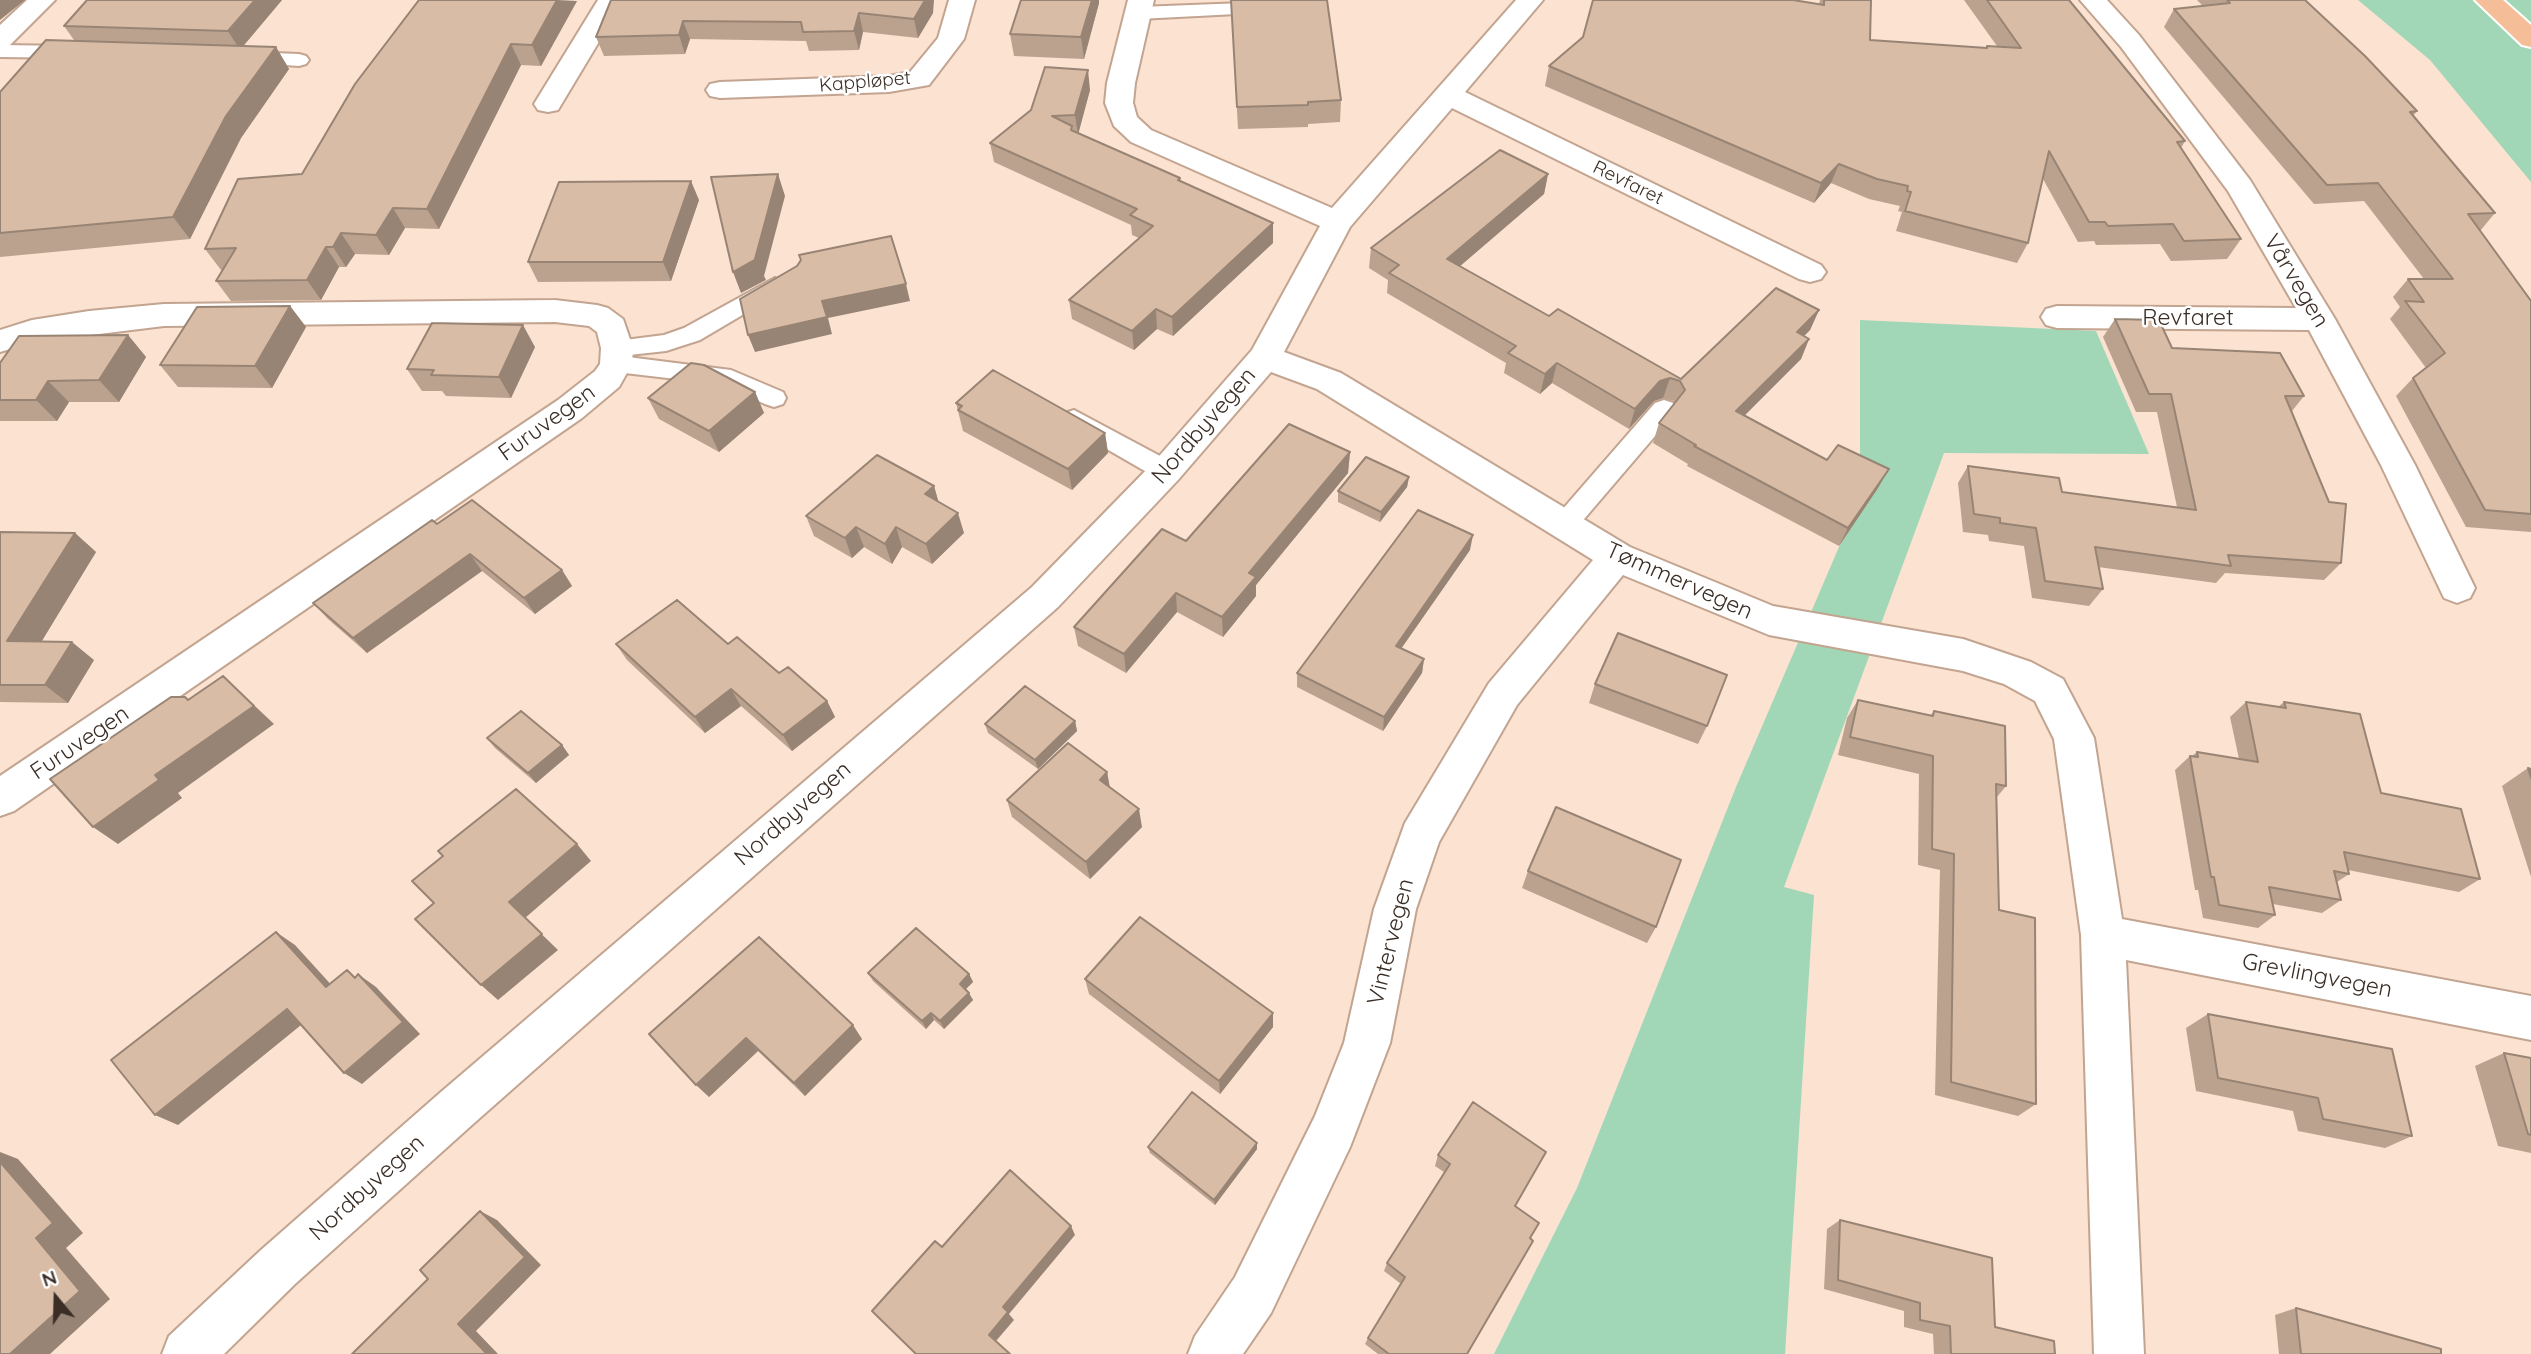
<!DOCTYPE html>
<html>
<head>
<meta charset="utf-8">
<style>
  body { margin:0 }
  #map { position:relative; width:2531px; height:1354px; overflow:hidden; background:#fbe2d1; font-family:Quicksand,sans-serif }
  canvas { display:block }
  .north { position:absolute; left:21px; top:1263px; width:70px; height:70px; -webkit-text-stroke:5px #fff; paint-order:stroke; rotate:341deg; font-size:19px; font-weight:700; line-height:28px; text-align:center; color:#3a2e26 }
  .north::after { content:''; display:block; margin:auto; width:24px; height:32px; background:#3a2e26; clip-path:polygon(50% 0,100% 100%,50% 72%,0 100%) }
</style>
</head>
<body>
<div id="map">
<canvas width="2531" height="1354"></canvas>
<div class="north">N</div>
</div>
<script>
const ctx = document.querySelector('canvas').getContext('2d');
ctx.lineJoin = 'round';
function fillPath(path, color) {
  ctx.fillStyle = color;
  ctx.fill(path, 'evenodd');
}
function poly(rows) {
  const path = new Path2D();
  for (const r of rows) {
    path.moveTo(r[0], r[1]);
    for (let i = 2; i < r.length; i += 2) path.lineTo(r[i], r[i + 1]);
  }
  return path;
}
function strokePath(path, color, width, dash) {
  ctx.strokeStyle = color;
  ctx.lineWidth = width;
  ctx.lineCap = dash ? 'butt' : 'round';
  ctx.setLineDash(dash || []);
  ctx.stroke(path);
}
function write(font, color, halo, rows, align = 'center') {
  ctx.font = font + ' Quicksand,sans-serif';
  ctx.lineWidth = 5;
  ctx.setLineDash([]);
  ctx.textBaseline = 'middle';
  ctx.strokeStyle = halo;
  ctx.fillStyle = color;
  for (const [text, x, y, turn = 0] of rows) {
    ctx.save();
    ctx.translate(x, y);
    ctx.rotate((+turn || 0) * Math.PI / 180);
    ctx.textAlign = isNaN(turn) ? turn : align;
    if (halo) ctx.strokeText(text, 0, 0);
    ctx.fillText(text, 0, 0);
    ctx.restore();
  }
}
fillPath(poly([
  [2358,0,2531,0,2531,182,2430,60],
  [1860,320,2096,331,2149,454,1944,453,1784,887,1814,895,1785,1354,1494,1354,1577,1188,1736,787,1860,498]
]), '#a1d7b6');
const lane = poly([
  [1269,2,1279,8,1276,12,1139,19,1129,13,1139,7,1269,2],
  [0,45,74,46,84,52,74,58,0,57,0,45],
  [248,52,299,54,306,56,309,60,306,64,299,66,241,62,238,58,241,54,248,52],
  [775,278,783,281,786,286,783,291,700,340,666,351,620,356,731,370,783,392,786,398,783,404,774,407,765,404,719,384,616,372,608,370,604,364,608,358,615,356,609,354,605,348,609,342,664,335,684,328,775,278],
  [1664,400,1673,403,1676,409,1673,415,1573,532,1564,535,1555,532,1551,525,1555,518,1655,403,1664,400],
  [1074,410,1175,464,1179,471,1175,478,1166,480,1157,478,1065,425,1062,419,1065,413,1074,410]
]);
const street = poly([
  [27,0,55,0,9,46,0,48,0,25,27,0],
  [598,0,624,0,558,110,548,112,538,110,534,104,598,0],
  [949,0,975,0,964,39,929,85,889,92,720,98,710,96,706,90,710,84,720,82,889,76,910,72,938,38,949,0],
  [1128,0,1154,0,1135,83,1133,103,1137,117,1151,130,1332,208,1516,0,1543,0,1465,92,1821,265,1826,272,1821,279,1810,282,1799,279,1452,108,1350,227,1284,352,1341,373,1630,547,1773,606,1963,639,2031,662,2063,679,2094,738,2122,919,2531,996,2531,1040,2126,960,2144,1354,2094,1354,2081,935,2054,739,2035,701,2004,684,1963,671,1769,635,1623,575,1517,705,1439,842,1416,909,1390,1043,1350,1147,1271,1313,1243,1354,1188,1354,1195,1336,1235,1277,1315,1116,1344,1043,1374,909,1405,823,1489,683,1593,560,1317,389,1271,372,1178,480,1058,607,473,1124,295,1284,224,1354,162,1354,169,1336,261,1250,441,1092,1032,587,1154,462,1252,350,1320,226,1131,142,1114,126,1105,103,1107,83,1128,0],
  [2080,0,2107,0,2139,35,2250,180,2335,319,2415,465,2475,588,2470,598,2457,603,2444,598,2381,465,2309,330,2057,328,2046,325,2041,317,2046,309,2057,306,2296,308,2228,191,2121,47,2080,0],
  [555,300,597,305,608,308,623,319,633,348,632,364,619,387,582,418,14,811,0,816,0,776,558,400,595,371,600,364,601,348,597,332,589,326,555,322,164,326,34,342,0,352,0,330,32,320,89,311,164,304,555,300]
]);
const primary = poly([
  [2475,0,2503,0,2531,25,2531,47,2522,45,2475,0]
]);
strokePath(lane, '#c2a490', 4);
strokePath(street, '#c2a490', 4);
strokePath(primary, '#fff', 4);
fillPath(lane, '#fff');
fillPath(street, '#fff');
fillPath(primary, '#f5be98');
fillPath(poly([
  [282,0,243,46,276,47,289,69,241,138,190,239,0,257,0,92,74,40,64,26],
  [419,0,577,1,541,66,521,65,439,229,405,228,389,255,355,254,346,267,339,267,321,300,231,301,216,281,222,270,221,270,205,249,302,174],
  [611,0,933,13,918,38,863,32,859,50,809,51,806,41,690,39,685,54,604,56,596,37],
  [1021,0,1099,0,1099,3,1084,59,1014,56,1010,34],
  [1231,0,1341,100,1340,122,1308,124,1308,127,1238,129],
  [1820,0,1871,0,1870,40,1986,48,1987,46,1997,46,1964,0,2069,0,2185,141,2181,148,2241,239,2227,259,2171,261,2160,244,2096,245,2094,241,2078,242,2043,179,2028,243,2017,263,1896,231,1902,212,1898,211,1900,206,1869,199,1831,183,1814,203,1545,86,1549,66,1583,37,1819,4],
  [2197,0,2305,0,2417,111,2413,116,2495,213,2480,231,2531,301,2531,532,2466,527,2396,396,2413,378,2426,368,2390,319,2400,307,2393,297,2408,279,2424,279,2364,201,2314,204,2164,27,2174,9,2203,6],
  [1090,90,1078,133,1180,178,1181,181,1273,243,1173,336,1157,329,1134,350,1072,319,1069,300,1139,238,1132,235,1131,225,994,162,990,143],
  [1548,174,1544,194,1460,266,1549,316,1681,379,1819,310,1810,330,1804,336,1809,339,1801,359,1744,416,1878,488,1839,546,1687,466,1688,464,1653,443,1659,423,1675,403,1674,401,1663,398,1654,401,1629,429,1552,383,1540,394,1504,373,1506,363,1387,293,1388,280,1369,268,1371,248],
  [699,200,671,281,538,282,528,262],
  [290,306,306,327,272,388,178,387,160,365],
  [2115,319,2172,348,2304,396,2292,411,2341,563,2324,580,2225,573,2216,583,2098,567,2103,589,2089,606,2032,598,2024,546,1989,541,1988,535,1963,532,1958,483,1968,466,2062,492,2177,507,2157,412,2136,412,2103,337],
  [128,335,146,357,119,402,69,402,57,421,0,421,0,363],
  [535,347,511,398,446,396,442,391,422,391,407,369],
  [755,392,764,413,719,452,659,419,648,398],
  [956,403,1105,433,1108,453,1072,490,963,431],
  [1350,452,1348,473,1256,585,1256,596,1223,637,1177,612,1126,673,1078,646,1074,627,1186,541],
  [1409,477,1407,487,1380,522,1338,502,1338,491],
  [934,486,938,501,964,533,932,564,902,547,892,564,864,547,852,558,814,536,806,516],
  [437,524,562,570,572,586,535,614,482,571,367,653,328,619,313,603],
  [0,532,75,533,96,552,41,641,94,660,68,703,0,702],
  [1470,550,1401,648,1424,659,1422,673,1383,731,1297,687,1297,673],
  [616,644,728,644,827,701,835,717,792,751,741,706,705,733,627,660],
  [1595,684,1707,726,1698,744,1589,703],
  [1858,700,1931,715,1934,711,2006,786,1997,797,1999,910,2036,1104,2018,1116,1935,1095,1940,870,1918,865,1919,774,1838,755,1847,718],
  [2246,702,2278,707,2284,702,2381,793,2480,879,2459,892,2348,870,2349,874,2337,882,2341,900,2322,913,2273,904,2275,915,2258,928,2203,918,2198,890,2195,890,2175,770,2190,756,2192,756,2197,752,2239,759,2230,717],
  [1075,721,1077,731,1038,769,988,733,985,724],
  [487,738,562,745,569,755,536,783,495,748],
  [2528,768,2531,769,2531,877,2502,786],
  [1107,772,1110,787,1142,827,1090,879,1012,817,1007,800],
  [1528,871,1656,927,1647,943,1522,888],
  [759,937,862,1039,805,1096,758,1051,709,1097],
  [868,973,969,974,973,982,965,989,973,1000,944,1029,934,1020,926,1029,873,981],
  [1085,979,1273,1013,1273,1027,1220,1094,1089,994],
  [2208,1014,2412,1136,2385,1148,2298,1131,2293,1111,2196,1091,2186,1028],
  [2504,1053,2531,1058,2531,1153,2498,1146,2475,1066],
  [1148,1147,1257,1149,1215,1205,1150,1153],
  [1438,1155,1515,1206,1530,1238,1467,1354,1378,1354,1365,1344,1368,1338,1401,1284,1384,1271,1387,1263,1444,1172,1435,1166],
  [1840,1220,1995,1327,2055,1354,1934,1354,1933,1334,1904,1327,1904,1311,1824,1289,1827,1229],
  [2296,1308,2441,1354,2279,1354,2275,1315]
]), '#bba28f');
fillPath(poly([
  [0,0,25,0,0,20],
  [255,0,282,0,240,50,228,31],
  [557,0,577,1,541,66,532,45],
  [925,0,934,0,933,13,918,38,914,19],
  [1092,0,1099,0,1099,3,1084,59,1081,37],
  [859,13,863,32,859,50,854,31],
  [683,21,690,39,685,54,679,35],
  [511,44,521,65,439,229,427,209],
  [276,47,289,69,241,138,190,239,173,217,226,116],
  [1088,70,1090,90,1078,135,1075,115],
  [1839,164,1831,183,1814,203,1821,183],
  [778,174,785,196,764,276,766,280,741,293,733,272],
  [1548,174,1544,194,1445,279,1447,259],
  [691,181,699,200,671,281,663,262],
  [393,208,405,228,389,255,376,235],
  [1273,223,1273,243,1173,336,1172,317],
  [341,233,355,254,346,267,333,247],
  [326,247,339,267,321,300,307,280],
  [906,284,910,301,828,318,832,334,755,352,748,335,822,301],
  [290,306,306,327,272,388,255,366],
  [1156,309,1157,329,1134,350,1132,331],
  [1819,310,1810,330,1788,352,1797,332],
  [523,325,535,347,511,398,499,377],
  [128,335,146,357,119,402,99,380],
  [1809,339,1801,359,1729,431,1736,411],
  [1557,363,1552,383,1540,394,1545,374],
  [1670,378,1663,398,1654,401,1629,429,1635,409,1660,381],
  [48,381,69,402,57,421,36,400],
  [755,392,764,413,719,452,709,431],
  [1105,433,1108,453,1072,490,1068,469],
  [1350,452,1348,473,1256,585,1256,596,1223,637,1222,617,1249,573],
  [1889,469,1878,488,1839,546,1848,528],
  [1409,477,1407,487,1380,522,1381,512],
  [934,486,940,507,925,494],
  [958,513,964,533,932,564,926,544],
  [856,527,864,547,852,558,845,538],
  [896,527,902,547,892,564,885,544],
  [75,533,96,552,31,659,7,641],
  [1473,535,1470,550,1394,659,1396,646],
  [470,554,482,571,367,653,353,638],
  [562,570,572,586,535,614,524,598],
  [1176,593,1177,612,1126,673,1124,654],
  [72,642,94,660,68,703,45,685],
  [1424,659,1422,673,1383,731,1384,717],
  [223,676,274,724,178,793,182,798,118,844,93,827,155,775],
  [731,689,741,706,705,733,695,717],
  [827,701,835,717,792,751,783,735],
  [1075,721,1077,731,1038,769,1035,760],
  [562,745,569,755,536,783,528,773],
  [1107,772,1110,790,1100,780],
  [1139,809,1142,827,1090,879,1086,862],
  [577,844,591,861,525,918,558,950,498,1000,481,985,509,902],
  [276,932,295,945,345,1000,326,987],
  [358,974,376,987,420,1034,362,1084,344,1073],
  [969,974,973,982,963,992,960,984],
  [969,993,973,1000,944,1029,940,1021],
  [287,1009,306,1021,178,1125,155,1115],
  [931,1013,934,1020,926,1029,922,1021],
  [1273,1013,1273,1027,1220,1094,1219,1081],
  [853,1025,862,1039,805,1096,794,1083],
  [746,1038,758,1051,709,1097,696,1085],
  [1257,1143,1257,1149,1215,1205,1214,1200],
  [0,1152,18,1159,83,1233,66,1248,110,1299,50,1354,10,1354,36,1238,0,1162],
  [480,1211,497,1220,541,1265,476,1331,498,1354,487,1354,458,1324],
  [1071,1226,1075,1235,1009,1314,1014,1320,996,1341,989,1335,1003,1307]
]), '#988474');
const building = poly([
  [87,0,255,0,228,31,64,26,87,0],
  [419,0,557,0,532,45,511,44,427,209,393,208,376,235,341,233,333,247,326,247,307,280,216,281,236,248,205,249,238,179,302,174,355,84,419,0],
  [611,0,925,0,914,19,859,13,854,31,803,32,801,22,683,21,679,35,596,37,611,0],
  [1021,0,1092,0,1081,37,1010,34,1021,0],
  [1231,0,1327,0,1341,100,1308,102,1308,105,1237,107,1231,0],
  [1593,0,1793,0,1824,5,1824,0,1871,0,1870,40,1987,48,1987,46,2021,48,1987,0,2069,0,2185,141,2177,142,2241,239,2184,241,2173,224,2108,226,2105,222,2089,222,2049,151,2028,243,1905,211,1911,192,1907,191,1908,186,1877,179,1839,164,1821,183,1549,66,1583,37,1593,0],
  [2227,0,2305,0,2365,56,2417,111,2410,112,2495,213,2468,214,2531,301,2531,514,2485,510,2413,378,2445,353,2405,301,2424,302,2408,279,2453,279,2378,183,2327,185,2174,9,2230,3,2227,0],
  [46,40,276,47,226,116,173,217,0,233,0,92,46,40],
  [1045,67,1088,70,1075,115,1052,116,1072,126,1071,130,1180,178,1178,180,1273,223,1172,317,1156,309,1132,331,1069,300,1153,226,1130,215,1137,209,990,143,1031,110,1045,67],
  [1500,150,1548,174,1447,259,1549,316,1558,309,1681,379,1776,288,1819,310,1797,332,1809,339,1736,411,1827,460,1838,445,1889,469,1848,528,1694,446,1696,445,1659,423,1685,390,1680,381,1670,378,1660,381,1635,409,1557,363,1545,374,1508,353,1516,346,1389,273,1399,265,1371,248,1500,150],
  [778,174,755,259,758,258,733,272,711,177,778,174],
  [691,181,663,262,528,262,559,182,691,181],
  [891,236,906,284,822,301,827,317,748,335,740,299,797,266,801,260,799,255,891,236],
  [290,306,255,366,160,365,197,307,290,306],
  [2115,319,2159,320,2172,348,2280,353,2304,396,2285,396,2329,502,2346,504,2341,563,2228,555,2231,566,2095,547,2103,589,2045,581,2036,528,2000,523,2000,518,1974,514,1968,466,2059,478,2062,492,2196,510,2171,394,2149,394,2115,319],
  [432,323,523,325,499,377,431,375,434,370,407,369,432,323],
  [128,335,99,380,48,381,36,400,0,400,0,363,19,336,128,335],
  [691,363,704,365,755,392,709,431,648,398,691,363],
  [993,370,1105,433,1068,469,958,410,962,406,956,403,993,370],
  [1289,424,1350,452,1249,573,1256,577,1222,617,1176,593,1124,654,1074,627,1162,529,1186,541,1289,424],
  [877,455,934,486,925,494,958,513,926,544,896,527,885,544,856,527,845,538,806,516,877,455],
  [1366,457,1409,477,1381,512,1338,491,1366,457],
  [472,500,562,570,524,598,470,554,353,638,313,603,432,520,437,524,472,500],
  [1418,510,1473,535,1396,646,1424,659,1384,717,1297,673,1418,510],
  [0,532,75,533,7,641,72,642,45,685,0,685,0,532],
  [677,600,728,644,737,637,779,673,788,667,827,701,783,735,731,689,695,717,616,644,677,600],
  [1618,633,1727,675,1707,726,1595,684,1618,633],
  [223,676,254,706,155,775,159,780,93,827,50,779,171,697,185,697,188,700,223,676],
  [1025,686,1075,721,1035,760,985,724,1025,686],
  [1858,700,1933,716,1934,711,2005,726,2006,786,1996,784,1999,910,2035,918,2036,1104,1951,1082,1954,854,1932,849,1933,756,1850,737,1858,700],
  [2246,702,2286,708,2284,702,2360,714,2381,793,2461,809,2480,879,2344,852,2349,874,2334,871,2341,900,2269,887,2275,915,2219,905,2214,877,2211,877,2190,756,2198,757,2197,752,2258,762,2246,702],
  [521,711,562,745,528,773,487,738,521,711],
  [1068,743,1107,772,1100,780,1139,809,1086,862,1007,800,1068,743],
  [2528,768,2531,769,2531,778,2528,768],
  [516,789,577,844,509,902,542,934,481,985,415,919,434,903,412,881,443,856,438,851,516,789],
  [1556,807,1681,860,1656,927,1528,871,1556,807],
  [1140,917,1273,1013,1219,1081,1085,979,1140,917],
  [916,928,969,974,960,984,969,993,940,1021,931,1013,922,1021,868,973,916,928],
  [276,932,326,987,347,970,355,978,358,974,403,1022,344,1073,287,1009,155,1115,111,1060,276,932],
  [759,937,853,1025,794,1083,746,1038,696,1085,649,1034,759,937],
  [2208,1014,2392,1049,2412,1136,2323,1119,2318,1098,2218,1078,2208,1014],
  [2504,1053,2531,1058,2531,1135,2528,1134,2504,1053],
  [1192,1092,1257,1143,1214,1200,1148,1147,1192,1092],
  [1473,1102,1546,1152,1515,1206,1539,1223,1530,1238,1533,1241,1467,1354,1389,1354,1368,1338,1405,1277,1387,1263,1450,1164,1438,1155,1473,1102],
  [0,1162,53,1223,36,1238,80,1291,10,1354,0,1354,0,1162],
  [1010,1170,1071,1226,1003,1307,1008,1312,989,1335,1010,1354,916,1354,872,1311,935,1241,942,1247,1010,1170],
  [480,1211,525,1257,458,1324,487,1354,352,1354,428,1279,420,1270,480,1211],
  [1840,1220,1992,1258,1995,1327,2054,1341,2055,1354,1951,1354,1950,1326,1920,1320,1920,1303,1838,1280,1840,1220],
  [2296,1308,2441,1349,2441,1354,2301,1354,2296,1308]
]);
fillPath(building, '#d9bca6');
strokePath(building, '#988474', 2);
write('19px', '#3a2e26', '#fff', [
  ["Kappløpet",865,82,-5],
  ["Revfaret",1628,183,26]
]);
write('23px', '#3a2e26', '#fff', [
  ["Vårvegen",2296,281,59],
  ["Revfaret",2188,318],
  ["Furuvegen",547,423,-36],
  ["Nordbyvegen",1204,426,-49],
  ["Tømmervegen",1679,581,24],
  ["Furuvegen",80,743,-34],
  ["Nordbyvegen",793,814,-41],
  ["Vintervegen",1391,942,-76],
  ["Grevlingvegen",2317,976,11],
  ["Nordbyvegen",367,1188,-42]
]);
</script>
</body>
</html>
